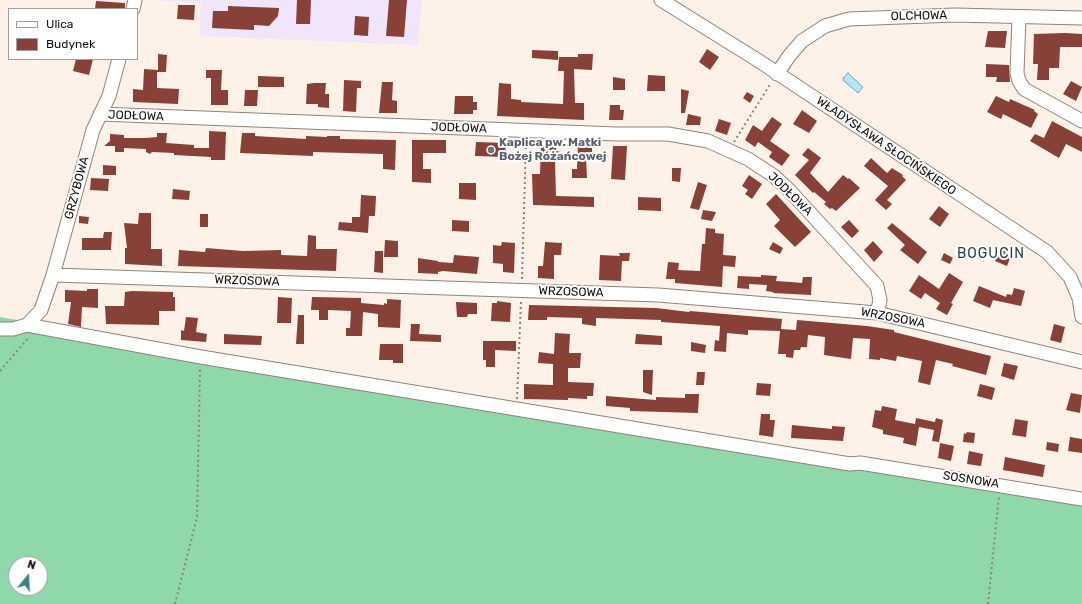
<!DOCTYPE html>
<html>
<head>
<meta charset="utf-8">
<style>
  body { margin:0 }
  #map { position:relative; width:1082px; height:604px; overflow:hidden; background:#fef2e8; font-family:Rubik,sans-serif }
  canvas { display:block }
  .legend { position:absolute; left:8px; top:8px; width:130px; height:52px; box-sizing:border-box; background:#fff; border:1px solid #a19f9e; margin:0; padding:5px 7px; list-style:none; font-size:12px; color:#15100d }
  .legend li { display:flex; align-items:center; gap:8px; height:20px }
  .legend b { width:20px; border:1px solid #a19f9e }
  .north { position:absolute; left:8px; top:556px; width:40px; height:40px; box-sizing:border-box; background:#fff; border:1px solid #a19f9e; border-radius:50%; rotate:18deg; font-size:11px; font-weight:700; line-height:16px; text-align:center; color:#15100d }
  .north::after { content:''; display:block; margin:auto; width:14px; height:18px; background:#38817e; clip-path:polygon(50% 0,100% 100%,50% 72%,0 100%) }
</style>
</head>
<body>
<div id="map">
<canvas width="1082" height="604"></canvas>
<ul class="legend">
<li><b style="height:5px;background:#fff"></b>Ulica</li>
<li><b style="height:11px;background:#884137"></b>Budynek</li>
</ul>
<div class="north">N</div>
</div>
<script>
const ctx = document.querySelector('canvas').getContext('2d');
ctx.lineJoin = 'round';
function fillPath(path, color) {
  ctx.fillStyle = color;
  ctx.fill(path, 'evenodd');
}
function poly(rows) {
  const path = new Path2D();
  for (const r of rows) {
    path.moveTo(r[0], r[1]);
    for (let i = 2; i < r.length; i += 2) path.lineTo(r[i], r[i + 1]);
  }
  return path;
}
function strokePath(path, color, width, dash) {
  ctx.strokeStyle = color;
  ctx.lineWidth = width;
  ctx.lineCap = dash ? 'butt' : 'round';
  ctx.setLineDash(dash || []);
  ctx.stroke(path);
}
function write(font, color, halo, rows, align = 'center') {
  ctx.font = font + ' Rubik,sans-serif';
  ctx.lineWidth = 4;
  ctx.setLineDash([]);
  ctx.textBaseline = 'middle';
  ctx.strokeStyle = halo;
  ctx.fillStyle = color;
  for (const [text, x, y, turn = 0] of rows) {
    ctx.save();
    ctx.translate(x, y);
    ctx.rotate((+turn || 0) * Math.PI / 180);
    ctx.textAlign = isNaN(turn) ? turn : align;
    if (halo) ctx.strokeText(text, 0, 0);
    ctx.fillText(text, 0, 0);
    ctx.restore();
  }
}
fillPath(poly([
  [152,0,422,0,418,45,199,36,201,3]
]), '#f0e5fa');
fillPath(poly([
  [0,317,1082,505,1082,604,0,604],
  [16,564,40,564,40,588,16,588]
]), '#8ed8aa');
const water = poly([
  [848,73,863,87,858,93,843,80,844,77,848,73]
]);
fillPath(water, '#b1e4f8');
strokePath(water, '#82a4b2', 1);
fillPath(poly([
  [297,0,311,0,310,24,296,24],
  [389,0,407,0,404,37,386,36],
  [96,1,125,3,125,9,95,9],
  [178,5,195,5,194,20,177,19],
  [228,6,279,8,278,16,269,26,254,25,254,30,212,28,213,11,228,11],
  [355,16,369,17,368,36,354,35],
  [988,31,1007,31,1005,48,985,47],
  [1065,33,1082,34,1082,47,1060,47,1059,68,1049,68,1049,80,1037,80,1038,64,1033,64,1034,34],
  [707,49,719,57,710,70,699,62],
  [532,50,558,51,558,60,532,58],
  [158,54,167,55,166,72,157,72,157,88,179,89,178,104,133,102,133,89,143,90,144,69,158,70],
  [578,54,593,54,592,70,574,69,575,103,584,103,584,120,497,116,499,83,511,84,511,99,521,100,521,102,563,104,564,71,558,71,559,57,578,57],
  [76,59,93,59,89,75,73,71],
  [986,64,1009,65,1010,82,996,82,997,77,986,77],
  [206,70,222,70,221,90,228,90,228,105,211,105,211,78,206,78],
  [648,75,665,76,665,91,647,91],
  [258,76,284,77,284,87,258,87],
  [613,77,625,79,625,90,613,90],
  [344,80,361,81,361,88,357,88,356,112,343,111],
  [1071,81,1082,87,1076,101,1063,94],
  [382,82,393,82,392,100,397,101,397,113,379,113],
  [314,83,326,83,325,94,329,94,329,108,318,107,318,104,306,104,307,84],
  [681,89,689,91,685,113,681,113],
  [245,90,258,90,257,106,244,106],
  [747,92,754,96,750,103,743,98],
  [455,96,473,96,473,102,477,102,477,110,473,110,473,114,454,114],
  [996,96,1009,102,1010,99,1035,110,1034,111,1038,114,1031,128,1003,114,1001,119,987,112],
  [610,105,620,105,620,110,624,110,623,120,609,120],
  [802,110,817,121,809,133,793,124],
  [688,114,701,117,700,125,686,125],
  [772,117,782,124,770,141,790,155,782,166,769,157,772,152,758,142,755,147,745,140,753,125,762,131],
  [719,119,731,123,727,135,715,131],
  [1052,121,1082,137,1082,152,1066,144,1059,158,1030,141,1035,134,1044,138],
  [209,131,226,132,225,160,211,160,211,157,174,155,174,153,152,152,150,154,146,152,146,149,124,148,124,152,115,152,115,146,104,146,110,141,110,134,124,135,124,138,146,138,157,137,157,133,167,133,166,143,194,145,194,148,209,148],
  [242,133,255,133,255,136,306,139,306,136,327,137,327,136,340,136,340,139,396,140,395,170,383,169,383,154,313,152,313,156,240,153],
  [412,140,446,140,446,153,423,153,423,169,431,169,431,183,412,182],
  [476,142,506,143,505,157,475,156],
  [541,144,556,145,556,151,561,152,561,161,555,161,556,196,594,197,594,207,533,205,532,174,540,174],
  [578,144,592,145,592,158,586,158,587,178,572,178,572,169,577,169],
  [613,146,627,146,625,180,611,179],
  [808,148,821,158,810,173,828,192,843,175,848,179,849,178,860,188,836,211,832,208,830,209,824,204,826,202,814,192,813,193,795,175,809,160,802,155],
  [871,158,887,173,892,168,903,175,902,176,906,180,887,200,892,204,886,210,875,200,888,186,864,166],
  [103,165,116,166,116,175,103,175],
  [672,168,681,168,680,182,672,181],
  [749,175,762,184,752,199,745,194,748,190,742,186],
  [91,178,109,179,108,191,90,190],
  [698,182,707,185,699,210,690,208],
  [459,183,476,183,476,200,459,199],
  [173,189,190,191,189,200,172,199],
  [776,194,811,232,795,247,774,226,780,220,766,204],
  [361,195,376,196,375,216,369,216,368,233,338,230,339,222,352,223,352,217,360,217],
  [638,197,661,198,661,211,638,210],
  [939,206,949,214,940,227,929,219],
  [703,210,716,212,712,221,701,219],
  [139,213,151,213,151,249,162,249,162,266,125,264,125,248,127,248,124,223,138,224],
  [200,214,208,214,208,227,200,227],
  [79,216,89,217,88,224,79,223],
  [452,220,469,221,469,232,452,231],
  [849,220,859,231,852,238,841,227],
  [892,223,927,252,918,264,900,250,905,245,887,228],
  [706,228,715,229,715,233,724,234,723,255,736,256,735,267,723,266,722,287,675,283,675,279,666,279,668,262,679,263,678,270,700,271,702,244,705,244],
  [104,232,112,232,111,250,82,250,82,238,103,238],
  [308,235,316,236,316,249,337,249,336,271,178,266,179,250,205,252,206,248,243,251,281,250,281,255,307,256],
  [385,240,398,241,398,257,384,257],
  [873,241,883,252,874,262,864,250],
  [502,242,515,243,514,273,503,272,503,264,493,263,493,245,501,246],
  [545,242,562,243,561,255,554,255,554,279,538,278,538,266,543,266],
  [773,242,783,248,780,254,769,249],
  [1003,250,1012,253,1007,266,995,261,999,251,1002,252],
  [375,251,383,251,383,273,374,272],
  [619,253,630,253,629,261,622,261,621,281,599,280,600,255,620,256],
  [944,253,953,258,950,264,941,260],
  [454,255,479,257,477,274,443,271,438,272,438,274,418,273,418,258,438,261,438,262,453,263],
  [949,273,963,282,951,303,953,304,947,315,936,309,940,303,925,293,921,299,909,291,919,275,939,289],
  [761,275,777,276,776,281,791,282,802,283,803,277,812,277,811,295,773,293,773,292,766,291,767,285,749,284,749,289,737,288,738,276,761,277],
  [979,286,1006,297,1007,294,1012,295,1014,288,1025,291,1021,306,993,300,990,308,973,301],
  [87,289,98,289,98,308,82,307,81,327,68,324,71,302,65,302,65,290,87,291],
  [132,291,173,292,173,297,175,297,175,311,159,311,159,325,106,324,105,306,124,306,125,292],
  [278,297,292,298,291,323,277,323],
  [312,297,361,298,361,303,384,305,384,303,387,304,387,299,401,300,400,328,378,327,378,314,363,312,362,336,346,336,346,328,350,328,351,311,328,310,328,320,319,320,319,310,311,310],
  [497,301,511,303,510,322,491,321,492,303,497,303],
  [456,302,477,303,477,314,468,314,467,317,457,317],
  [529,305,656,308,689,312,690,311,782,319,781,329,796,330,797,320,867,326,894,330,894,332,991,356,986,375,952,366,953,364,936,360,930,385,918,382,922,361,897,356,896,361,880,358,880,360,869,359,870,339,853,338,851,359,824,355,825,337,808,335,807,347,801,347,800,350,794,350,793,358,786,357,786,354,778,354,780,331,748,330,748,335,727,333,726,352,714,351,715,340,719,341,720,326,661,322,661,320,596,318,596,326,582,324,582,318,547,317,547,320,528,320],
  [298,315,304,315,304,344,296,344],
  [186,317,198,318,196,332,207,334,206,342,181,340,181,330,184,331],
  [411,324,420,324,419,334,441,335,441,342,410,341],
  [1054,324,1065,327,1061,343,1050,340],
  [555,333,570,334,569,353,581,353,580,368,568,368,568,382,594,383,593,396,587,396,587,399,568,398,568,400,524,399,524,384,553,385,553,364,538,363,539,352,554,354],
  [224,334,262,336,261,345,224,344],
  [636,334,662,336,662,345,635,344],
  [483,341,516,341,516,351,495,350,495,367,486,367,486,360,483,360],
  [691,342,706,345,705,353,691,351],
  [380,344,403,344,403,363,393,363,393,360,379,360],
  [1004,363,1018,366,1014,380,1001,376],
  [643,370,653,370,652,395,643,392],
  [697,372,705,372,704,385,696,385],
  [757,383,771,384,770,396,756,395],
  [980,384,995,388,992,400,977,396],
  [1071,393,1082,395,1080,413,1066,410],
  [685,394,699,394,698,413,630,411,630,408,606,406,606,396,656,400,656,397,685,398],
  [882,406,897,409,895,420,915,424,916,418,935,422,936,418,943,420,939,442,932,441,934,430,919,427,916,446,903,443,904,438,883,434,883,430,872,427,875,410,881,411],
  [761,414,770,414,770,420,775,420,773,437,759,435],
  [1015,419,1028,421,1026,437,1012,435],
  [792,425,832,429,832,426,845,427,843,441,791,438],
  [967,432,975,433,974,443,963,442,964,433,966,434],
  [1070,437,1082,439,1082,453,1068,451],
  [1047,442,1059,444,1058,452,1046,450],
  [940,443,954,446,951,461,938,458],
  [969,451,983,454,981,466,967,464],
  [1005,457,1045,465,1043,477,1003,470]
]), '#884137');
const minor = poly([
  [661,0,759,61,1047,252,1070,277,1079,298,1082,317],
  [133,9,135,0],
  [1019,17,1017,73,1019,81,1024,89,1082,121],
  [777,74,789,56,802,41,825,26,849,19,955,15,1082,18],
  [100,114,616,134,668,134,708,141,748,159,774,176,790,191,877,286,880,300,877,313],
  [53,275,658,295,877,313,1082,362],
  [27,325,41,310,53,275,93,130,109,96,119,59],
  [0,329,13,329,27,325,201,357,850,464,860,463,1082,499]
]);
strokePath(minor, '#8f837a', 15);
strokePath(poly([
  [734,142,771,83],
  [522,279,526,142],
  [0,371,29,337],
  [517,399,521,302],
  [175,604,197,517,200,368],
  [988,604,999,496]
]), '#8c847d', 2, [2, 3]);
strokePath(minor, '#fff', 13);
for (const [x, y, r, color] of [
  [491,150,4,"#6b7280"]
]) {
  const dot = new Path2D();
  dot.arc(x, y, r, 0, 2 * Math.PI);
  ctx.fillStyle = color;
  ctx.fill(dot);
  strokePath(dot, '#fff', 1.5);
}
write('12px', '#15100d', '#fff', [
  ["OLCHOWA",919,16,-1],
  ["JODŁOWA",136,116,2],
  ["JODŁOWA",459,128,2],
  ["WŁADYSŁAWA SŁOCIŃSKIEGO",886,146,34],
  ["GRZYBOWA",77,188,-75],
  ["JODŁOWA",790,194,44],
  ["WRZOSOWA",247,281,2],
  ["WRZOSOWA",571,292,2],
  ["WRZOSOWA",893,318,11],
  ["SOSNOWA",971,480,9]
]);
write('bold 12px', '#5b616d', '#fff', [
  ["Kaplica pw. Matki",499,143],
  ["Bożej Różańcowej",499,157]
], 'left');
ctx.letterSpacing = '1px';
write('14px', '#1c3e3d', '#fff', [
  ["BOGUCIN",991,254]
]);
ctx.letterSpacing = '0px';
</script>
</body>
</html>
